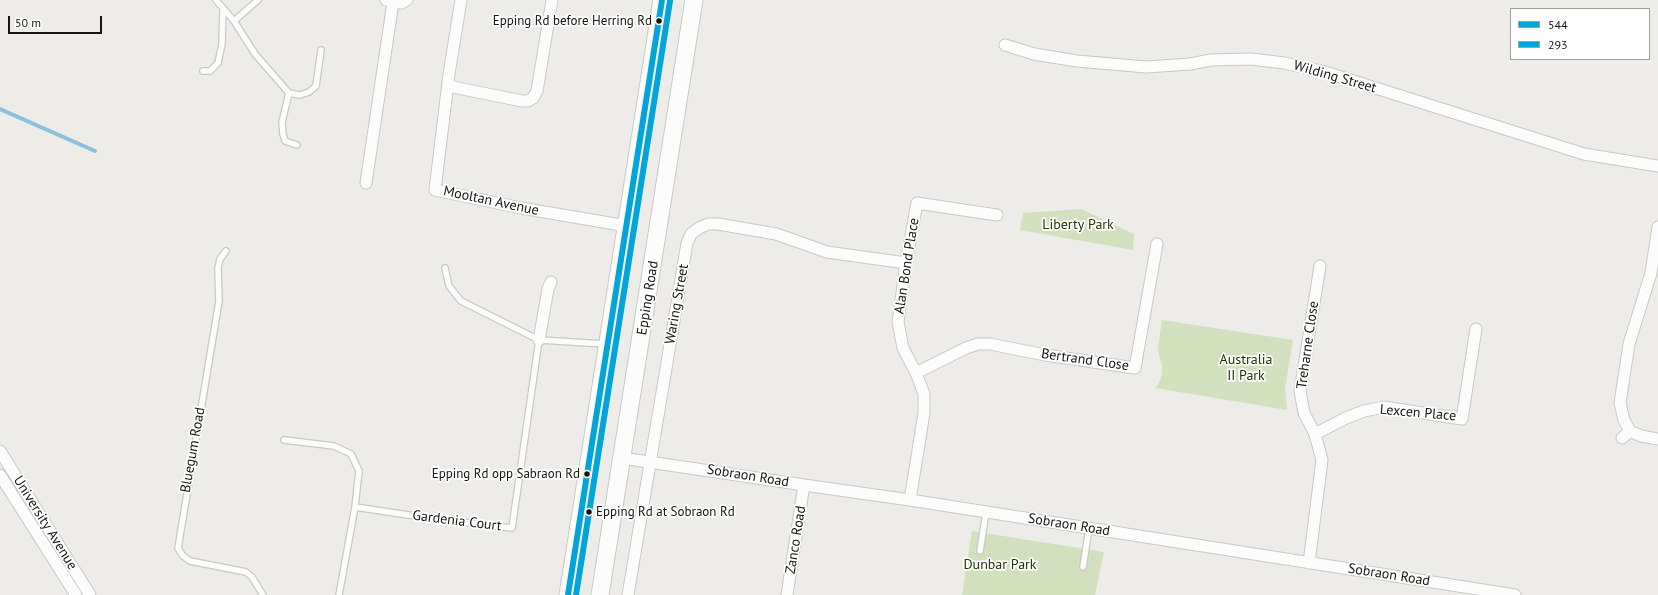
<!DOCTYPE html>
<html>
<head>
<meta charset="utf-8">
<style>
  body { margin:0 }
  #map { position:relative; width:1658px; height:595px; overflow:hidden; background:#edece8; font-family:"PT Sans",sans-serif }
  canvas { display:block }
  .legend { position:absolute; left:1510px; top:8px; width:140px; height:52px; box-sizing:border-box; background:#fff; border:1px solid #a1a1a0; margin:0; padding:5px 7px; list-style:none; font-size:12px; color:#141411 }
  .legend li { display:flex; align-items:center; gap:8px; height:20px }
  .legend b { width:20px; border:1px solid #a1a1a0 }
  .scale { position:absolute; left:8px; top:16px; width:94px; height:18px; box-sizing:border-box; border:2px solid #141411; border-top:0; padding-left:5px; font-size:12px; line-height:14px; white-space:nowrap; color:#141411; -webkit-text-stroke:3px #fff; paint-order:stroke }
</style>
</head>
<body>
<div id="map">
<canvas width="1658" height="595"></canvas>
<ul class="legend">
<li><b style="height:5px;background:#02a5d9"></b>544</li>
<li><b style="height:5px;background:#02a5d9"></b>293</li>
</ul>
<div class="scale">50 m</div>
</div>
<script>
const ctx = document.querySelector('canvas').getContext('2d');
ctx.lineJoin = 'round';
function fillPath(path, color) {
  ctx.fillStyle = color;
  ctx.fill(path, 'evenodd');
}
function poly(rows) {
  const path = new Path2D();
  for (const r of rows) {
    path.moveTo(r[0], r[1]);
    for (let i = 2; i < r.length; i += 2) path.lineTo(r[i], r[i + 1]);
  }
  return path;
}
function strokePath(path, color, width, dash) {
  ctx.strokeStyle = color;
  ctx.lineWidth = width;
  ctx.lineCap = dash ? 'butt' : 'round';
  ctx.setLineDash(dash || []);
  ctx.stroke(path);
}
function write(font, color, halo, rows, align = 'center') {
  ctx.font = font + ' "PT Sans",sans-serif';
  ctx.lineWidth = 3.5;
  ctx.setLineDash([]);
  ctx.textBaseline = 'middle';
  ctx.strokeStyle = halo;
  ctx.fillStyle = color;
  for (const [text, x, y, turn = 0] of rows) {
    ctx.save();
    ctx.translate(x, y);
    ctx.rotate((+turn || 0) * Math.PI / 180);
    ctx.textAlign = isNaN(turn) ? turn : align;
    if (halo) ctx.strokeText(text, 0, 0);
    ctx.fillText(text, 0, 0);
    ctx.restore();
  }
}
fillPath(poly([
  [1081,209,1134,234,1133,250,1020,230,1023,213],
  [1162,320,1293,340,1285,389,1287,410,1155,388,1159,383,1162,374,1162,365,1159,356,1158,347],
  [972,531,1104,552,1095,595,962,595]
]), '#d2e0be');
strokePath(poly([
  [0,109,95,151]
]), '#8bc1de', 4);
const service = poly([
  [216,0,234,21,255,54,289,93,300,95,309,92,316,86,321,50],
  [234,21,258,0],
  [203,71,210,71,218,63,222,44,223,9],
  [289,93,282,122,283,134,285,141,297,145],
  [226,251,220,259,218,268,219,301,178,548,183,556,190,561,246,572,252,577,263,595],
  [445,268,449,286,461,301,539,340,605,344],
  [284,440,334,446,351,454,359,471,355,507,339,595],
  [355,507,435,519,512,528,539,340],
  [980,551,986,512],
  [1083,567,1089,528]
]);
const minor = poly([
  [386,0,401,3,407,0],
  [461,0,449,74,435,190,521,208,627,226],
  [1005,45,1034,54,1077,61,1146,67,1190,64,1211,60,1251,59,1284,63,1322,71,1584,154,1658,166],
  [448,86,522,101,528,101,533,98,537,91,552,0],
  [366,183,393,2],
  [539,340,548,289,551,282],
  [916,373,966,348,978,344,990,344,1045,355,1135,368,1157,244],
  [1630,431,1624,420,1620,403,1629,344,1651,273,1658,227],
  [1630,431,1641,436,1658,439],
  [1315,434,1346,418,1364,411,1384,407,1462,419,1476,329],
  [1622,438,1630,431],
  [0,451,90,595],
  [622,458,804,485,910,500,1515,595],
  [0,475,76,595],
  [910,500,924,413,924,394,916,373,903,348,898,322,906,263,917,203,997,215],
  [1309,563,1322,460,1315,434,1304,413,1300,391,1320,266],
  [628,595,687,243,691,234,699,228,708,224,718,224,776,234,827,252,906,263],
  [787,595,804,485]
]);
const primary = poly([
  [568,595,662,0],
  [600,595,694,0]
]);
strokePath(service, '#c8c8c5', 8);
strokePath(minor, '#c8c8c5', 13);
strokePath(primary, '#c8c8c5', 19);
strokePath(service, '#fcfcfc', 5.5);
strokePath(minor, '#fcfcfc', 11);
strokePath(primary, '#fcfcfc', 17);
strokePath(poly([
  [568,595,662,0]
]), '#02a5d9', 6);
strokePath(poly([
  [576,595,670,1]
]), '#02a5d9', 6);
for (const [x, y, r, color] of [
  [659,21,3.5,"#141411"],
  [587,474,3.5,"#141411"],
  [589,512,3.5,"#141411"]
]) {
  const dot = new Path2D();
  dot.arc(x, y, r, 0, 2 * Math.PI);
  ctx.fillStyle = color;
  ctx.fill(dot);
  strokePath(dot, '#fff', 1.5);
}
write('13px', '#141411', '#fff', [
  ["Epping Rd before Herring Rd",652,21],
  ["Epping Rd opp Sabraon Rd",580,474],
  ["Epping Rd at Sobraon Rd",596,512,"left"]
], 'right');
write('14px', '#141411', '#fff', [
  ["Wilding Street",1335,77,16],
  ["Mooltan Avenue",491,201,12],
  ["Alan Bond Place",907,266,-81],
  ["Epping Road",648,298,-81],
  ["Waring Street",677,304,-80],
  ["Treharne Close",1308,345,-82],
  ["Bertrand Close",1085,360,8],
  ["Lexcen Place",1418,413,5],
  ["Bluegum Road",193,450,-80],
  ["Sobraon Road",748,476,9],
  ["Gardenia Court",457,521,7],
  ["University Avenue",45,523,58],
  ["Sobraon Road",1069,525,9],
  ["Zanco Road",796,540,-81],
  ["Sobraon Road",1389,575,9]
]);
write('14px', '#233501', '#fff', [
  ["Liberty Park",1078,225],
  ["Australia",1246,360],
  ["II Park",1246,376],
  ["Dunbar Park",1000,565]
]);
</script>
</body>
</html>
